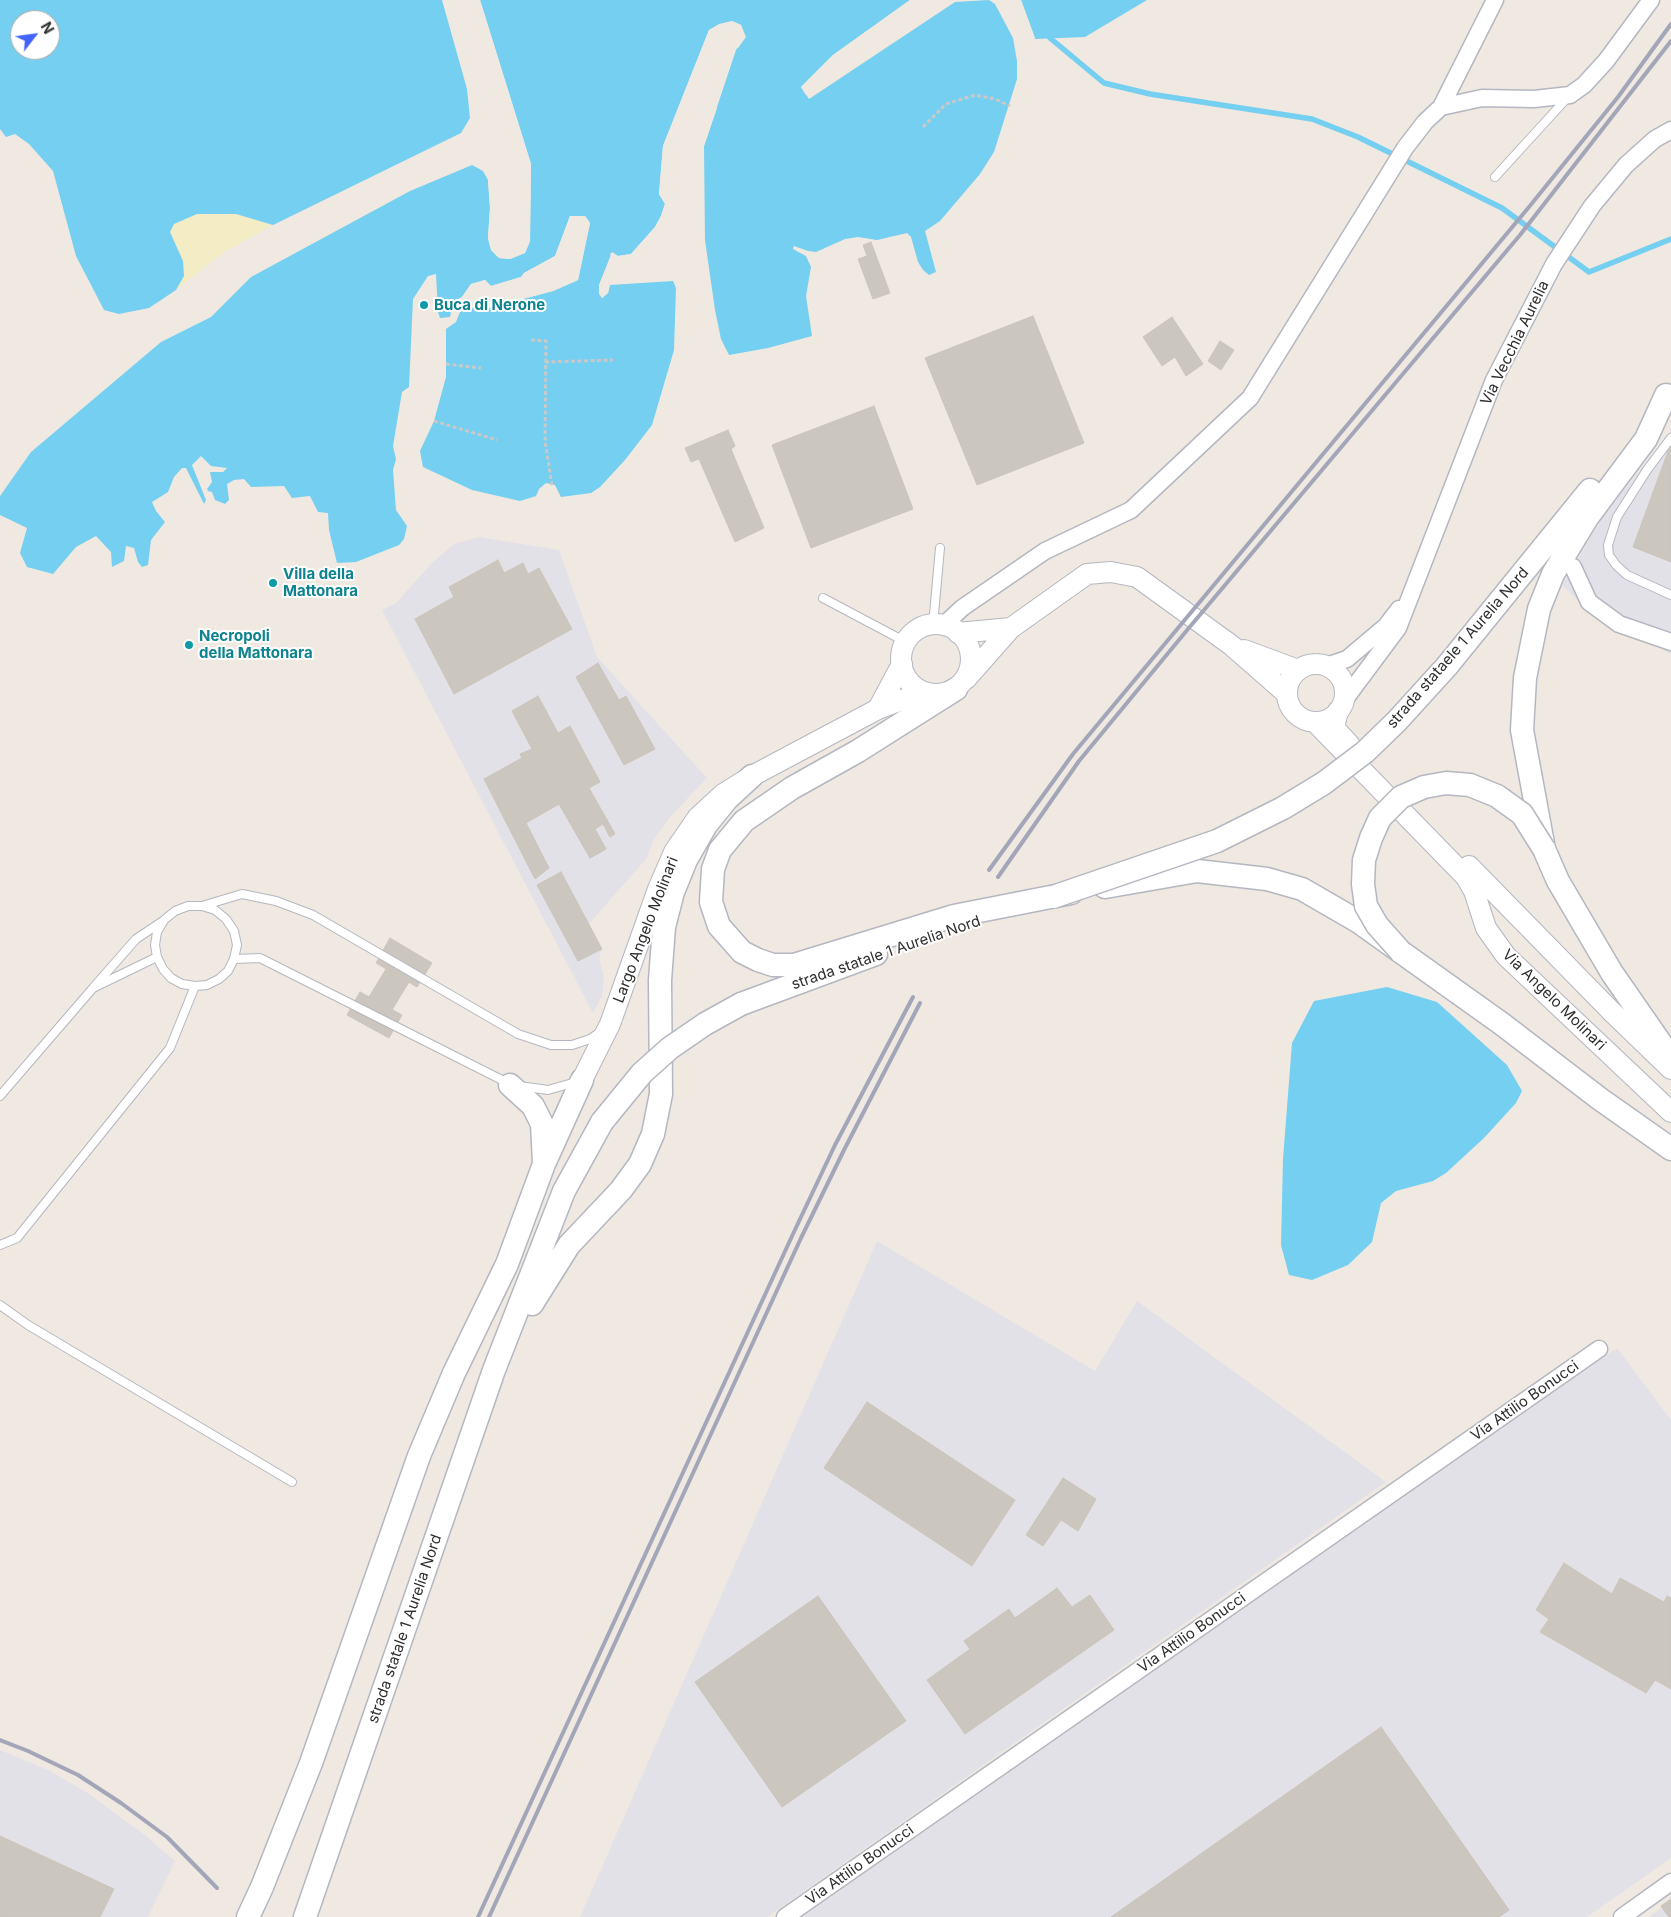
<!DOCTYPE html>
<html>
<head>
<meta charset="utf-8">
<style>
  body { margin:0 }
  #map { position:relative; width:1671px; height:1917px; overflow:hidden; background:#efe9e1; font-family:Inter,sans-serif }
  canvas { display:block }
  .north { position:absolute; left:10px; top:10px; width:50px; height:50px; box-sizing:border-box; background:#fff; border:1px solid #ababab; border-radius:50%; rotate:60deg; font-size:14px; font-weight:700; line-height:20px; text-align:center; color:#2e2e2e }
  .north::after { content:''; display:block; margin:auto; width:18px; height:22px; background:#4264fb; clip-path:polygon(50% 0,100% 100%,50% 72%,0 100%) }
</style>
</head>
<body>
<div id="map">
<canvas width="1671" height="1917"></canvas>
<div class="north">N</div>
</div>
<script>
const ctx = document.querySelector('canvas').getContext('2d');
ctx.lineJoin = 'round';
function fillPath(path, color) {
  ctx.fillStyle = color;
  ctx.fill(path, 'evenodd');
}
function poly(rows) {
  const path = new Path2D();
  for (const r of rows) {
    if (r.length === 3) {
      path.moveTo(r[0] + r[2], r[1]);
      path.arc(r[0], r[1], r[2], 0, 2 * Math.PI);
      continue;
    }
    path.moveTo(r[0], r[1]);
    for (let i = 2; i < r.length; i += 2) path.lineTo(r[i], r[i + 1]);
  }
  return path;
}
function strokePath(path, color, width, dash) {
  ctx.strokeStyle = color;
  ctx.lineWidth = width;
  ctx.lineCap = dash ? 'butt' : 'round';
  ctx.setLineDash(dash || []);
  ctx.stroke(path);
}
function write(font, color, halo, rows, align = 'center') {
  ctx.font = font + ' Inter,sans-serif';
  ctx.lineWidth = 4;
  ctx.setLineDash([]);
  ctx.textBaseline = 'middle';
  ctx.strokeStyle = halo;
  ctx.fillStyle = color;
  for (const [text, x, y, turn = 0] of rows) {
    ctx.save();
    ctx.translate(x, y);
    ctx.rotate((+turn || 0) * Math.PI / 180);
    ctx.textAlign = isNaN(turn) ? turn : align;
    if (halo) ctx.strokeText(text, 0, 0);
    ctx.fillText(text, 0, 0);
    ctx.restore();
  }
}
fillPath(poly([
  [1671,430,1671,654,1586,609,1562,585,1600,521],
  [479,537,559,550,597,657,707,778,670,817,654,839,646,859,589,924,602,949,599,958,604,977,602,996,593,1013,382,610,396,603,431,564,454,544],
  [877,1241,1095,1371,1137,1301,1386,1482,767,1917,580,1917],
  [1617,1348,1671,1420,1671,1858,1587,1917,802,1917],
  [0,1750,48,1770,86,1792,146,1836,175,1861,148,1917,0,1917],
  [1671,1901,1671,1917,1649,1917]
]), '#e3e1e8');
fillPath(poly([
  [197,214,236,214,273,225,224,252,176,290,184,276,183,261,170,232,174,224]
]), '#f3ecc5');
fillPath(poly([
  [0,0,442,0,467,89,470,118,461,133,273,225,236,214,197,214,174,224,170,232,183,261,184,276,176,290,149,308,119,314,104,310,76,256,53,171,29,144,15,134,6,137,0,129],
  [20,20,50,20,50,50,20,50],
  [480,0,910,0,833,55,801,87,809,99,955,2,989,0,995,4,1013,38,1017,61,1017,79,994,152,980,174,940,221,925,231,936,272,929,275,923,270,918,262,911,237,907,233,877,240,858,237,845,239,816,252,808,251,794,246,793,249,806,256,811,267,806,296,812,336,768,348,729,355,721,339,715,310,705,240,704,146,736,50,745,37,741,25,732,21,709,30,663,146,659,194,665,204,661,216,655,227,631,254,618,256,612,252,599,285,602,298,608,293,610,285,673,281,676,288,674,350,652,425,625,460,600,487,591,493,561,497,555,485,546,483,539,489,536,496,520,501,472,490,423,467,420,451,434,421,446,377,446,329,456,322,460,312,468,308,485,309,553,291,578,280,590,223,585,216,570,216,555,256,524,273,521,277,491,286,485,280,471,284,462,297,453,302,450,317,440,318,438,312,436,274,428,276,413,299,409,387,402,392,393,446,396,459,393,470,396,510,407,526,404,539,399,545,356,562,337,563,329,530,328,513,318,512,310,496,292,498,284,486,251,487,244,479,234,480,227,484,229,500,225,504,215,500,212,492,208,491,207,489,212,482,210,472,223,472,227,468,211,466,201,456,192,465,206,500,204,504,186,468,182,468,174,477,168,492,152,502,156,511,165,522,151,540,148,565,142,567,138,562,134,548,126,546,124,561,112,567,111,552,96,536,76,547,53,574,27,567,20,553,27,528,0,515,0,496,31,452,161,342,211,317,251,277,410,191,472,165,483,171,488,180,490,208,488,238,491,250,499,258,510,259,525,253,530,241,531,164],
  [1021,0,1147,0,1085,37,1035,39],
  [1387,987,1437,1002,1507,1065,1522,1091,1516,1103,1484,1138,1446,1173,1433,1181,1396,1191,1381,1203,1372,1242,1348,1265,1312,1280,1289,1275,1281,1245,1283,1159,1292,1043,1314,1001]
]), '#75cff0');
fillPath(poly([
  [478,0,480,0,531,164,530,241,525,253,510,259,499,258,491,250,488,238,490,208,488,180,491,182,492,208,490,238,493,249,500,256,510,256,523,251,528,240,528,164],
  [910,0,913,0,835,57,804,87,808,94,806,95,801,87,833,55],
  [1018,0,1021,0,1035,38,1032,38],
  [732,21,741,25,746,37,738,48,736,46,743,37,739,27,732,24,720,26,711,32,665,147,661,194,667,204,664,217,657,229,632,256,619,258,613,256,601,285,602,294,610,283,608,293,602,298,599,294,599,285,611,257,610,253,618,256,631,254,655,227,661,216,665,204,659,194,663,146,709,30,719,24],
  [715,107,717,108,704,146,702,146],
  [570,216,585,216,590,223,578,280,553,291,485,309,466,306,484,307,552,288,576,278,587,224,584,218,572,218,567,236,556,258,526,275,522,280,492,288,484,283,472,287,463,299,453,302,462,297,471,284,485,280,491,286,521,277,524,273,555,256]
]), '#efe9e1');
strokePath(poly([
  [1050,38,1104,83,1150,94,1312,119,1358,137,1502,208,1589,272,1671,239]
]), '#75cff0', 5.5);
const building = poly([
  [871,242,890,293,873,299,858,259,867,256,863,245,871,242],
  [1033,316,1084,443,977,485,925,358,1033,316],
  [1172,317,1203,364,1186,376,1175,357,1162,366,1143,337,1172,317],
  [1220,341,1234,350,1221,370,1208,361,1220,341],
  [874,406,913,509,811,548,772,445,874,406],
  [728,430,735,446,731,449,764,528,735,542,699,459,691,462,685,448,728,430],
  [1670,446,1671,446,1671,562,1633,547,1670,446],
  [498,560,504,573,523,563,528,574,539,568,572,629,454,694,415,619,454,597,449,587,498,560],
  [598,663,619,700,626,696,655,749,624,765,576,677,598,663],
  [538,696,558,733,570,726,600,782,589,788,615,834,610,837,603,824,595,829,606,849,590,858,559,804,526,823,549,868,535,879,484,779,522,758,520,754,532,749,512,711,538,696],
  [561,872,602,949,578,961,537,885,561,872],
  [390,938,432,963,417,987,376,963,390,938],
  [386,969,409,982,392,1010,369,997,386,969],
  [360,992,402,1015,389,1038,347,1015,360,992],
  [867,1402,1015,1500,972,1566,824,1468,867,1402],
  [1063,1478,1096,1499,1078,1531,1061,1520,1043,1546,1026,1535,1063,1478],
  [1564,1563,1612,1594,1620,1578,1664,1602,1667,1596,1671,1598,1671,1689,1655,1680,1646,1693,1540,1632,1549,1619,1536,1610,1564,1563],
  [1057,1588,1072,1607,1090,1595,1114,1630,965,1734,927,1680,970,1649,964,1641,1009,1609,1015,1618,1057,1588],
  [818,1596,906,1721,782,1807,695,1682,818,1596],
  [1381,1727,1509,1910,1499,1917,1111,1917,1381,1727],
  [0,1836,114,1889,100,1917,0,1917,0,1836],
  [1671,1899,1671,1917,1669,1917,1661,1906,1671,1899]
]);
fillPath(building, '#cbc7bf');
strokePath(building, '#cbc5ba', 1);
const service = poly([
  [1495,177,1568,97],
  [1671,438,1647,470,1617,517,1608,545,1609,555,1616,565,1627,575,1671,595],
  [823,598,906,642],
  [933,625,940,548],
  [202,906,215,910,226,919,234,931,237,945,234,959,228,971,219,979,207,985,195,986,182,984,171,978,163,969,157,957,155,945,157,932,164,920,175,911,188,906,202,906,242,894,276,901,313,915,518,1034,551,1045,572,1045,590,1039,599,1033],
  [157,957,93,988,136,939,163,921],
  [234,959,260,958,508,1083],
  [519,1086,548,1090,576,1082],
  [0,1096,93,988],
  [0,1245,17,1238,170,1048,195,986],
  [0,1305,28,1325,292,1482]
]);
const minor = poly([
  [1441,107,1495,0],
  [1573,567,1589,602,1619,624,1671,642],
  [944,625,962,608,1045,551,1131,510,1250,398,1405,148,1425,122,1441,107,1482,98,1534,99,1570,95,1584,85,1606,61,1651,0],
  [1326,666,1347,659,1386,626,1399,609],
  [1343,702,1398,628,1494,380,1554,264,1592,206,1626,165,1655,139,1671,130],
  [785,1917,1599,1349],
  [1622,1917,1671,1882]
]);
const tertiary = poly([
  [936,659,35],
  [958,633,1011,628],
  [1244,650,1298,670],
  [1316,693,29],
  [966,679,1011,628,1087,574,1111,572,1137,577,1231,645,1287,694],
  [878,709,902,664],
  [1338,711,1335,723,1336,730,1350,745],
  [1315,722,1466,877,1474,891,1486,928,1506,956,1671,1112],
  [1469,866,1611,1011,1671,1069],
  [582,1080,610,1024,658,889,674,852,698,817,723,794,752,776,878,709,923,692]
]);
const secondary = poly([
  [1666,395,1646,439,1587,518,1553,574,1539,609,1525,678,1522,730,1544,849,1558,881,1612,973,1671,1058],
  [1447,666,1590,490],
  [956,689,858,751,792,788,744,821,720,850,713,869,711,902,719,926,742,952,758,960,773,965,794,965,954,916,1071,893],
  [1105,887,1197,871,1267,879,1302,889,1359,922,1502,1024,1600,1099,1671,1149],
  [741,1004,876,954],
  [510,1085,533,1106,542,1124,544,1163],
  [532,1304,569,1245,621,1190,640,1164,653,1134,661,1094,660,980,664,927,673,892,686,860,706,825,727,799,752,776],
  [248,1917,262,1887,311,1763,419,1456,454,1373,507,1264,544,1164,582,1080],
  [305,1917,494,1370,564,1191,602,1122]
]);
strokePath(service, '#b4b7c1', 10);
strokePath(minor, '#b4b7c1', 19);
strokePath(tertiary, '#b4b7c1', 22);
strokePath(secondary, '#b4b7c1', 25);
strokePath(poly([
  [923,127,946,104,975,95,995,99,1010,106],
  [531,340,546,341,545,441,552,485],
  [545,362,613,360],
  [446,364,481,368],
  [434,421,497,440]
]), '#c9c9c9', 3, [4, 2.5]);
strokePath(service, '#fff', 8);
strokePath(minor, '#fff', 16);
strokePath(tertiary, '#fff', 20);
strokePath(secondary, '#fff', 22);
strokePath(poly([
  [989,870,1073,754,1529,207,1618,97,1671,24],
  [998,877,1079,761,1188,629,1520,235,1671,41],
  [0,1740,28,1751,78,1775,121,1803,167,1837,217,1888],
  [478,1917,793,1234,835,1145,913,997],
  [489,1917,801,1238,844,1150,920,1003]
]), '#a3a6b8', 4);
const secondaryBridge = poly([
  [1053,897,1217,841,1283,808,1324,783,1365,752,1397,721,1447,666],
  [1401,952,1377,925,1366,906,1363,884,1364,860,1371,838,1380,818,1401,797,1424,787,1446,783,1470,785,1497,796,1522,814,1544,849],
  [602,1122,642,1073,670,1048,705,1024,741,1004]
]);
strokePath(secondaryBridge, '#b4b7c1', 25, []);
strokePath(secondaryBridge, '#fff', 22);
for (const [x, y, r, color] of [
  [424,305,5,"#0f9aa8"],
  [273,583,5,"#0f9aa8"],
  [189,645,5,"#0f9aa8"]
]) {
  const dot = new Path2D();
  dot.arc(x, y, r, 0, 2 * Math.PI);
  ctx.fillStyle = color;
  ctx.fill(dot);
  strokePath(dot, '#fff', 2);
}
write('bold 15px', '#0d838f', '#fff', [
  ["Buca di Nerone",434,305],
  ["Villa della",283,574],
  ["Mattonara",283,591],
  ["Necropoli",199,636],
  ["della Mattonara",199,653]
], 'left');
write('15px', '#2e2e2e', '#fff', [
  ["Via Vecchia Aurelia",1515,343,-64],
  ["strada stataele 1 Aurelia Nord",1458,648,-49],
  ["Largo Angelo Molinari",646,930,-69],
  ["strada statale 1 Aurelia Nord",886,953,-19],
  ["Via Angelo Molinari",1554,1000,44],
  ["Via Attilio Bonucci",1525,1401,-35],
  ["strada statale 1 Aurelia Nord",405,1629,-71],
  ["Via Attilio Bonucci",1192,1633,-35],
  ["Via Attilio Bonucci",860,1865,-35]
]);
</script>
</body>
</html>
